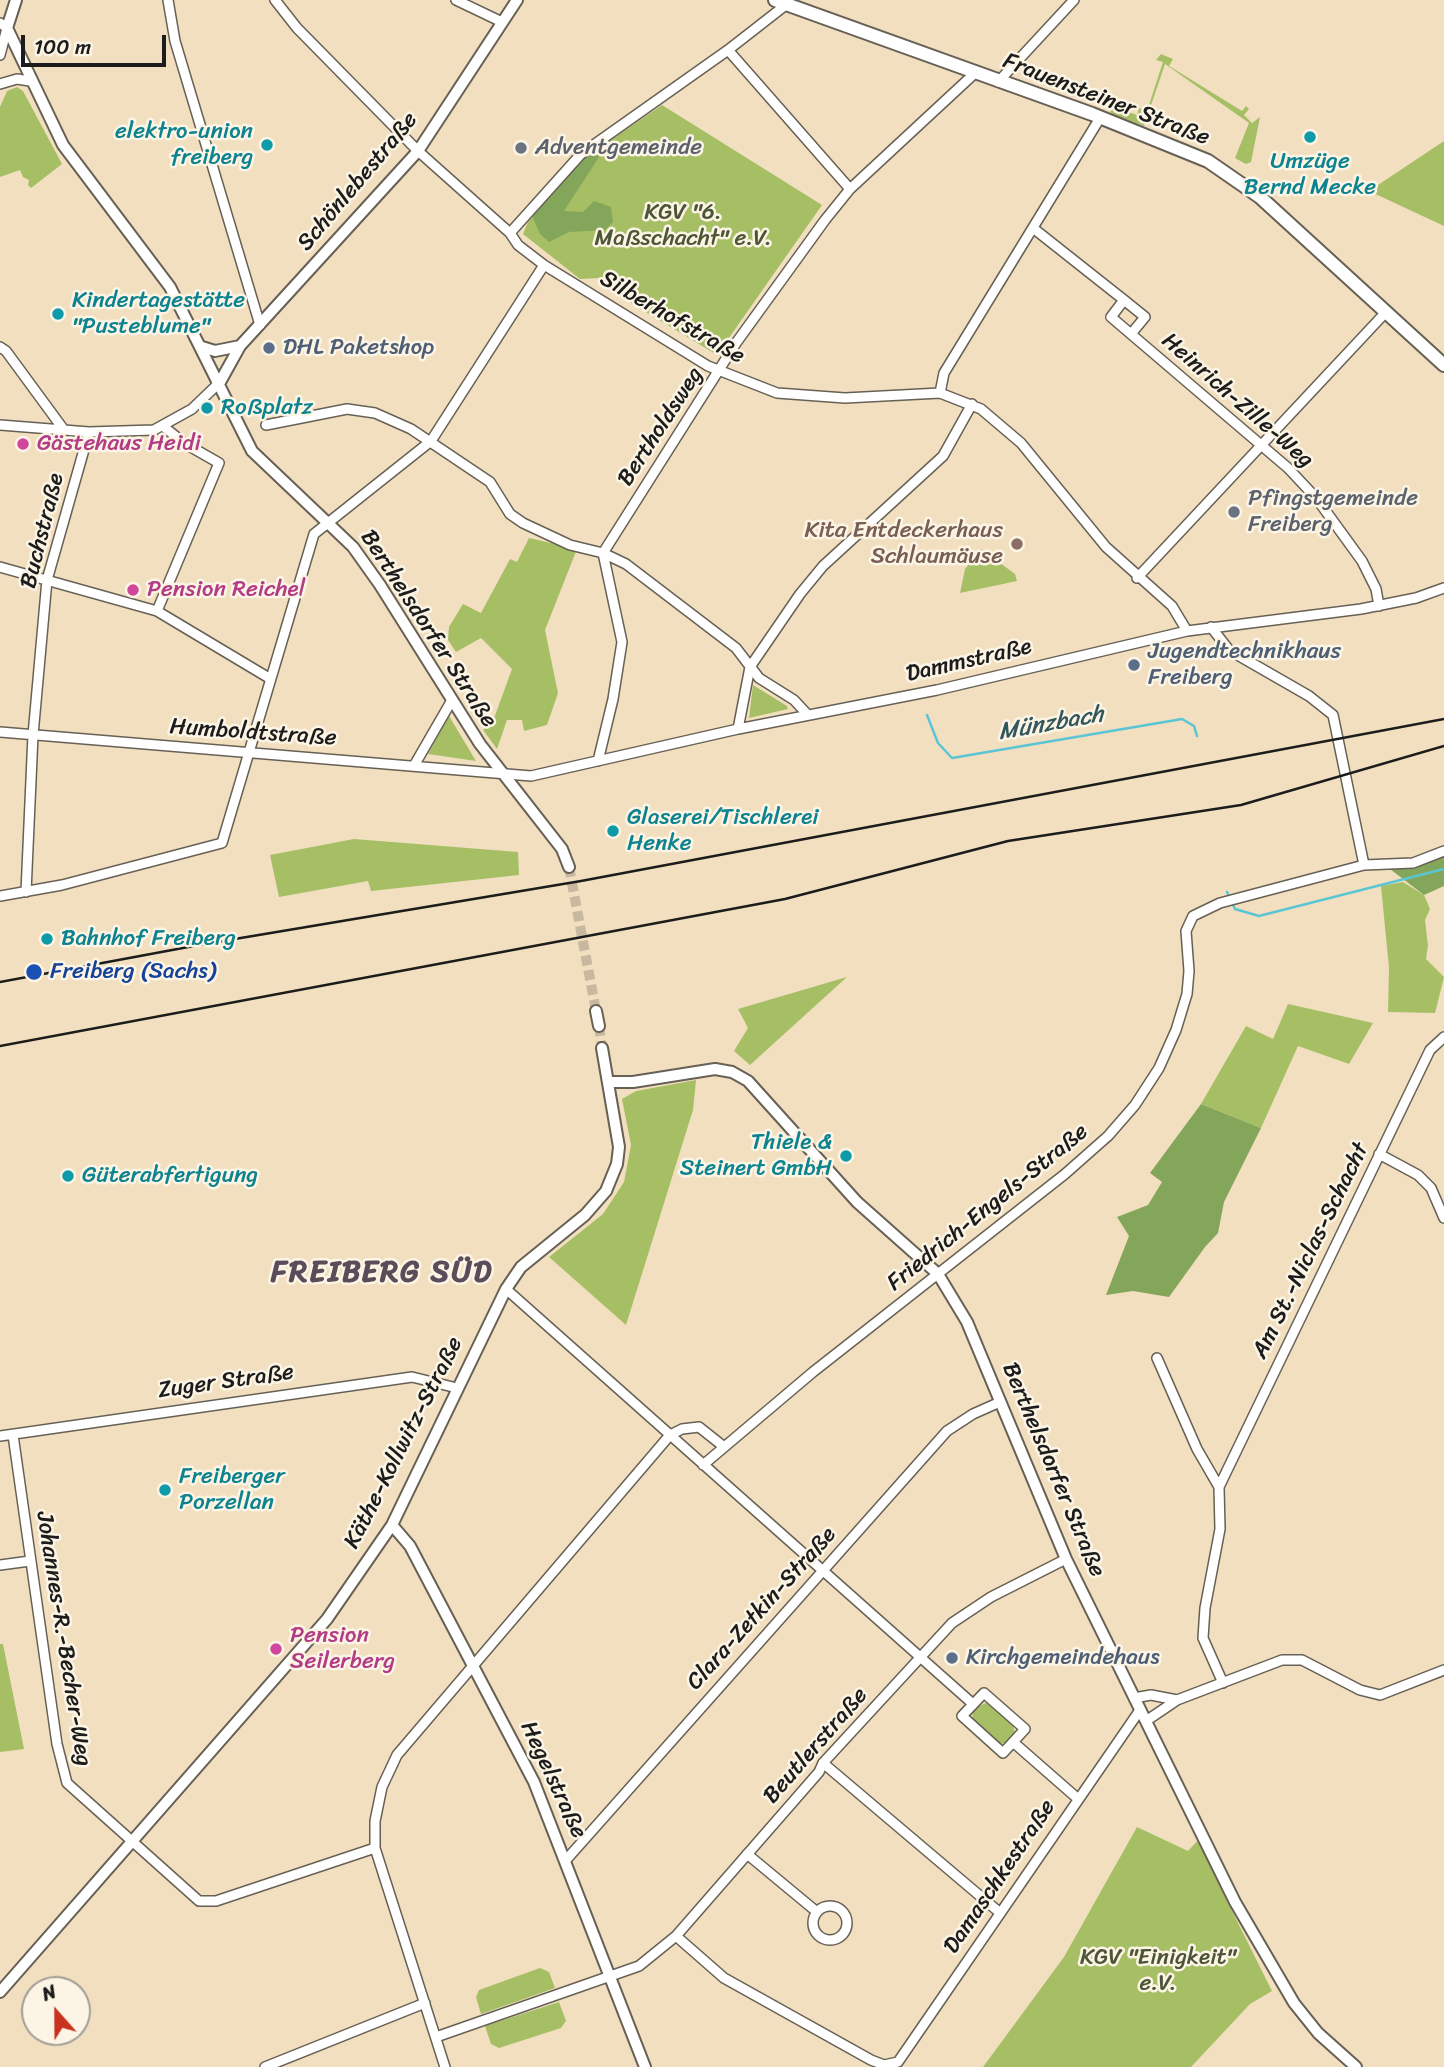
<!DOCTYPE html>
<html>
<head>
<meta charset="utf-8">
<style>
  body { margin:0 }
  #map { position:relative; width:1444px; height:2067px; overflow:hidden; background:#f2dfc0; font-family:Sriracha,sans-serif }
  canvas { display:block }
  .north { position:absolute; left:21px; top:1976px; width:70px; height:70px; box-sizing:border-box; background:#fcf5e5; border:2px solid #a29e95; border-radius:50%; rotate:339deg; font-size:19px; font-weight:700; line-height:28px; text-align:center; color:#1c1c1c }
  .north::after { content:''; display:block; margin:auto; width:24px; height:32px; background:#c8321e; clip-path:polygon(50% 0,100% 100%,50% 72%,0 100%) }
  .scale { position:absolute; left:21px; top:35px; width:145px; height:32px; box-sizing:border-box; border:4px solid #1c1c1c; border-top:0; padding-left:9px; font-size:21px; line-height:24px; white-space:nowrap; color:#1c1c1c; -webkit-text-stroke:5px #fcf5e5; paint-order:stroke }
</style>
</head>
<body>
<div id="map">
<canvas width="1444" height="2067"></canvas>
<div class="north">N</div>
<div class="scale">100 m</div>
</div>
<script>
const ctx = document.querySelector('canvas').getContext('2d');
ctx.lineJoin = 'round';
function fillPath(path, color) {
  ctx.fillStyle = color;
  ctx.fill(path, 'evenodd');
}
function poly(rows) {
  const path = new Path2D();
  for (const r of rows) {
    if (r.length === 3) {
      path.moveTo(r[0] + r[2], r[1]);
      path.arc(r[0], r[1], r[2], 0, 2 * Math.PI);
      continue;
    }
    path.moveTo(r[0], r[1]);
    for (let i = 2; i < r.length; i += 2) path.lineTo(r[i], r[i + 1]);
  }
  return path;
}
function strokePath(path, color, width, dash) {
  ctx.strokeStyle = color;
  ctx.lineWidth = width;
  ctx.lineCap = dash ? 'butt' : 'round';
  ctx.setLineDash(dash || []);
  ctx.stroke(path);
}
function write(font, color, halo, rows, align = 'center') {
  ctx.font = font + ' Sriracha,sans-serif';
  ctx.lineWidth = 5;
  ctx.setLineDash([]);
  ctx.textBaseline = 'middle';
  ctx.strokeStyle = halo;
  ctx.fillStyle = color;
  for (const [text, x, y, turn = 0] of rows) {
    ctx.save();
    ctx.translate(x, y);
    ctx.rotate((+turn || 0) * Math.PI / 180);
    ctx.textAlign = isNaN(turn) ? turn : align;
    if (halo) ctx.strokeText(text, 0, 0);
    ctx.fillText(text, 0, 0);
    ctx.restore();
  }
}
fillPath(poly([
  [1161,54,1173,59,1169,66,1242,111,1246,106,1249,109,1244,115,1252,123,1260,117,1251,162,1246,164,1235,158,1249,123,1165,64,1144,126,1111,114,1109,105,1137,115,1139,108,1147,111,1163,62,1156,60],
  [17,87,23,91,62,164,31,188,28,185,29,180,23,177,20,170,0,177,0,107,7,91],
  [662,105,822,205,717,355,598,283,600,278,580,279,523,234,528,222,589,155],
  [1444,141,1444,226,1369,191],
  [529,538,577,549,545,630,558,693,547,725,524,731,522,720,507,720,497,749,483,730,493,721,512,669,481,638,456,652,448,640,449,627,463,604,481,613,510,559,517,562],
  [981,549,1015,574,1017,581,960,593,965,569],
  [753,685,787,706,788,709,749,718],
  [449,716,476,761,428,754],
  [354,839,518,852,519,875,371,891,368,881,279,897,270,855],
  [1403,882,1424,895,1430,909,1425,920,1428,946,1426,959,1444,977,1435,1013,1388,1012,1389,968,1381,886],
  [847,977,750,1065,734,1051,748,1028,738,1009],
  [1288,1004,1373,1023,1349,1064,1298,1046,1261,1128,1201,1104,1246,1026,1273,1039],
  [696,1080,693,1110,626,1325,549,1257,603,1214,624,1182,631,1145,622,1099,636,1091],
  [0,1644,3,1644,24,1749,0,1752],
  [988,1702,1012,1722,1015,1732,1008,1743,995,1744,972,1721,973,1709],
  [1137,1827,1188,1851,1202,1836,1224,1895,1272,1991,1250,2004,1191,2067,983,2067,1064,1957],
  [540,1968,549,1972,555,1988,481,2014,476,1997,479,1990],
  [559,2002,566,2021,561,2028,499,2048,491,2044,485,2026]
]), '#a6bf65');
fillPath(poly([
  [614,134,564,211,583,212,594,201,611,207,613,222,605,230,569,232,549,242,540,234,532,216,578,160],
  [1444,851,1444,886,1424,895,1386,866],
  [1201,1104,1261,1128,1224,1202,1218,1233,1205,1247,1169,1297,1133,1291,1106,1295,1129,1236,1117,1217,1148,1205,1162,1182,1150,1173]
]), '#84a65a');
strokePath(poly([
  [927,715,938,743,952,758,1182,719,1194,726,1197,736],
  [1227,892,1235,909,1259,916,1444,869]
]), '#5ac5d4', 2.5);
strokePath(poly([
  [569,867,596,1011],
  [599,1026,602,1048]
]), '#c7b89f', 10, [10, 5]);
const minor = poly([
  [168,0,175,41,260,325],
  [275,0,297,28,418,151,510,233,518,245,544,265,708,366,777,393,845,398,940,393,981,409,1021,443,1106,547,1172,606,1187,631],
  [456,0,502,22],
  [0,23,7,28,0,55],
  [728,50,850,189],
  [998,82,1074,0],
  [0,84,17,79,30,81],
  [1033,228,1124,300,1111,317,1288,468,1317,499,1362,561,1376,589,1379,606],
  [510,233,581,154,728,50,787,4],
  [1124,300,1145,317,1131,334],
  [0,347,6,351,64,430],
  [940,393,944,373,1100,118],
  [0,425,89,432,154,430,192,409,220,382],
  [266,425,347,409,375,413,411,429,490,482,510,514,523,523,570,545,603,553,626,564,736,648,759,678,794,700,808,715],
  [603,553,736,343,825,220,850,189,975,73],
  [0,567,157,611,269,678],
  [1137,578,1386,312],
  [157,611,219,463,184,443,164,427],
  [1211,627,1229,650,1309,696,1333,715,1364,865],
  [738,729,750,667,800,594,823,566,943,456,972,404],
  [0,732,531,776,738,729,937,690,1187,631,1361,609,1416,598,1444,588],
  [598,761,613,699,622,642,603,553],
  [415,764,452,700],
  [26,892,33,735,47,580,89,432],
  [0,896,62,885,222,843,314,534,431,441,544,265],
  [1379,1154,1418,1175,1431,1188,1444,1218],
  [506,1289,973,1704],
  [1157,1358,1197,1449,1219,1487],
  [13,1435,57,1744,67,1783,199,1901,216,1901,375,1848],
  [0,1436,412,1377,457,1388],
  [703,1465,813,1372,1065,1174,1108,1136,1135,1105,1159,1068,1176,1030,1187,994,1189,971,1186,931,1193,916,1220,903,1364,865,1413,863,1444,851],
  [0,1565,30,1561],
  [1223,1683,1203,1638,1205,1608,1220,1529,1219,1487,1430,1050,1444,1037],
  [984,1693,1025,1729,1003,1753,962,1716,984,1693],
  [1134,1698,1151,1695,1177,1700],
  [1146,1721,1177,1700,1282,1660,1302,1660,1360,1690,1380,1695,1444,1670],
  [1013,1742,1077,1798],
  [823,1763,999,1912],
  [747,1854,817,1912],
  [566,1860,947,1431,973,1414,1000,1402],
  [830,1923,17],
  [676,1936,724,1978,871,2060,884,2065,898,2062,1140,1710],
  [436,2037,639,1966,676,1936,819,1772,823,1763,952,1623,991,1597,1066,1559],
  [265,2067,425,2003],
  [445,2067,375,1848,375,1821,382,1787,397,1755,670,1435,682,1429,699,1427,723,1446]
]);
const tertiary = poly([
  [16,0,7,28,63,145,170,287,252,451,353,547,380,585,480,744,562,849,569,867],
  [202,347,215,351,240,346],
  [220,382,240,346,418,151,517,0],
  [596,1011,599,1026],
  [608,1082,633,1082,715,1069,732,1072,748,1081,857,1202,938,1274,967,1322,1066,1559,1235,1902,1294,2003,1318,2033,1356,2067],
  [392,1525,410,1546,534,1782,645,2067],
  [0,1992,327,1619,392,1525,506,1289,521,1267,585,1215,606,1191,617,1164,619,1147,602,1048]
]);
const secondary = poly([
  [775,0,1092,114,1208,161,1260,197,1444,365]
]);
strokePath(minor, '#676055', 12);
strokePath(tertiary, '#676055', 14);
strokePath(secondary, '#676055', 16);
strokePath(minor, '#fff', 9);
strokePath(tertiary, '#fff', 10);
strokePath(secondary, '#fff', 12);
strokePath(poly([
  [0,982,199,945,581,881,1444,719],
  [0,1046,785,899,1008,841,1241,805,1444,746]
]), '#1c1c1c', 2.5);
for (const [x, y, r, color] of [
  [1310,137,7,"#0f9aa8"],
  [267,145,7,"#0f9aa8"],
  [521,148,7,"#6b7280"],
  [58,314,7,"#0f9aa8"],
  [269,348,7,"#5c6f8a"],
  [207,408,7,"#0f9aa8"],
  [23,444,7,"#d1479c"],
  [1234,512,7,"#6b7280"],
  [1017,544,7,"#8d6e63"],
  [133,590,7,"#d1479c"],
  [1134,665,7,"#5c6f8a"],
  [613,831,7,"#0f9aa8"],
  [47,939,7,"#0f9aa8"],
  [34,972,9,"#1a4fb4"],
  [846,1156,7,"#0f9aa8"],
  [68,1176,7,"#0f9aa8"],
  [165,1490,7,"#0f9aa8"],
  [276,1649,7,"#d1479c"],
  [952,1658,7,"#5c6f8a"]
]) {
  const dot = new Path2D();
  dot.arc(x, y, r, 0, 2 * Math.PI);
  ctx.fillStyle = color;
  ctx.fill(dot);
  strokePath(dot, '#fcf5e5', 2.5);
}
write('23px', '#1c1c1c', '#fcf5e5', [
  ["Frauensteiner Straße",1106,100,21],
  ["Schönlebestraße",358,182,-50],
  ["Silberhofstraße",672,318,30],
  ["Heinrich-Zille-Weg",1237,401,41],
  ["Bertholdsweg",661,427,-57],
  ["Buchstraße",43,531,-76],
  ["Berthelsdorfer Straße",428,629,57],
  ["Dammstraße",969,661,-13],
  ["Humboldtstraße",253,733,4],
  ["Friedrich-Engels-Straße",988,1208,-39],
  ["Am St.-Niclas-Schacht",1311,1251,-64],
  ["Zuger Straße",226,1382,-8],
  ["Käthe-Kollwitz-Straße",404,1443,-63],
  ["Berthelsdorfer Straße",1053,1470,67],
  ["Clara-Zetkin-Straße",762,1609,-48],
  ["Johannes-R.-Becher-Weg",63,1639,81],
  ["Beutlerstraße",816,1746,-49],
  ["Hegelstraße",553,1780,65],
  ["Damaschkestraße",1000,1877,-56]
]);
write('23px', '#0d838f', '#fcf5e5', [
  ["elektro-union",253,132,"right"],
  ["freiberg",253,158,"right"],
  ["Umzüge",1310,162,"center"],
  ["Bernd Mecke",1310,188,"center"],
  ["Kindertagestätte",72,301],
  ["\"Pusteblume\"",72,327],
  ["Roßplatz",221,408],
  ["Glaserei/Tischlerei",627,818],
  ["Henke",627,844],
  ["Bahnhof Freiberg",61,939],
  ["Thiele &",832,1143,"right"],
  ["Steinert GmbH",832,1169,"right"],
  ["Güterabfertigung",82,1176],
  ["Freiberger",179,1477],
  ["Porzellan",179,1503]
], 'left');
write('23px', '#5b616d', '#fcf5e5', [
  ["Adventgemeinde",535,148],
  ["Pfingstgemeinde",1248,499],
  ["Freiberg",1248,525]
], 'left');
write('23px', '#4c5536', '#fcf5e5', [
  ["KGV \"6.",683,213],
  ["Maßschacht\" e.V.",683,239],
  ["KGV \"Einigkeit\"",1158,1958],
  ["e.V.",1158,1984]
]);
write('23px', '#4e5e75', '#fcf5e5', [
  ["DHL Paketshop",283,348],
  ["Jugendtechnikhaus",1148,652],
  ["Freiberg",1148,678],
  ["Kirchgemeindehaus",966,1658]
], 'left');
write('23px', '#b23c85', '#fcf5e5', [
  ["Gästehaus Heidi",37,444],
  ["Pension Reichel",147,590],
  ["Pension",290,1636],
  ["Seilerberg",290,1662]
], 'left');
write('23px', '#785e54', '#fcf5e5', [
  ["Kita Entdeckerhaus",1003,531],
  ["Schlaumäuse",1003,557]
], 'right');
write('23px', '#164399', '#fcf5e5', [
  ["Freiberg (Sachs)",50,972]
], 'left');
write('italic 24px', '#32575c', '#fcf5e5', [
  ["Münzbach",1051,724,-10]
]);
ctx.letterSpacing = '2px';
write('bold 30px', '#5a4d59', '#fcf5e5', [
  ["FREIBERG SÜD",382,1273]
]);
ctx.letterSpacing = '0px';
</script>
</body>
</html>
